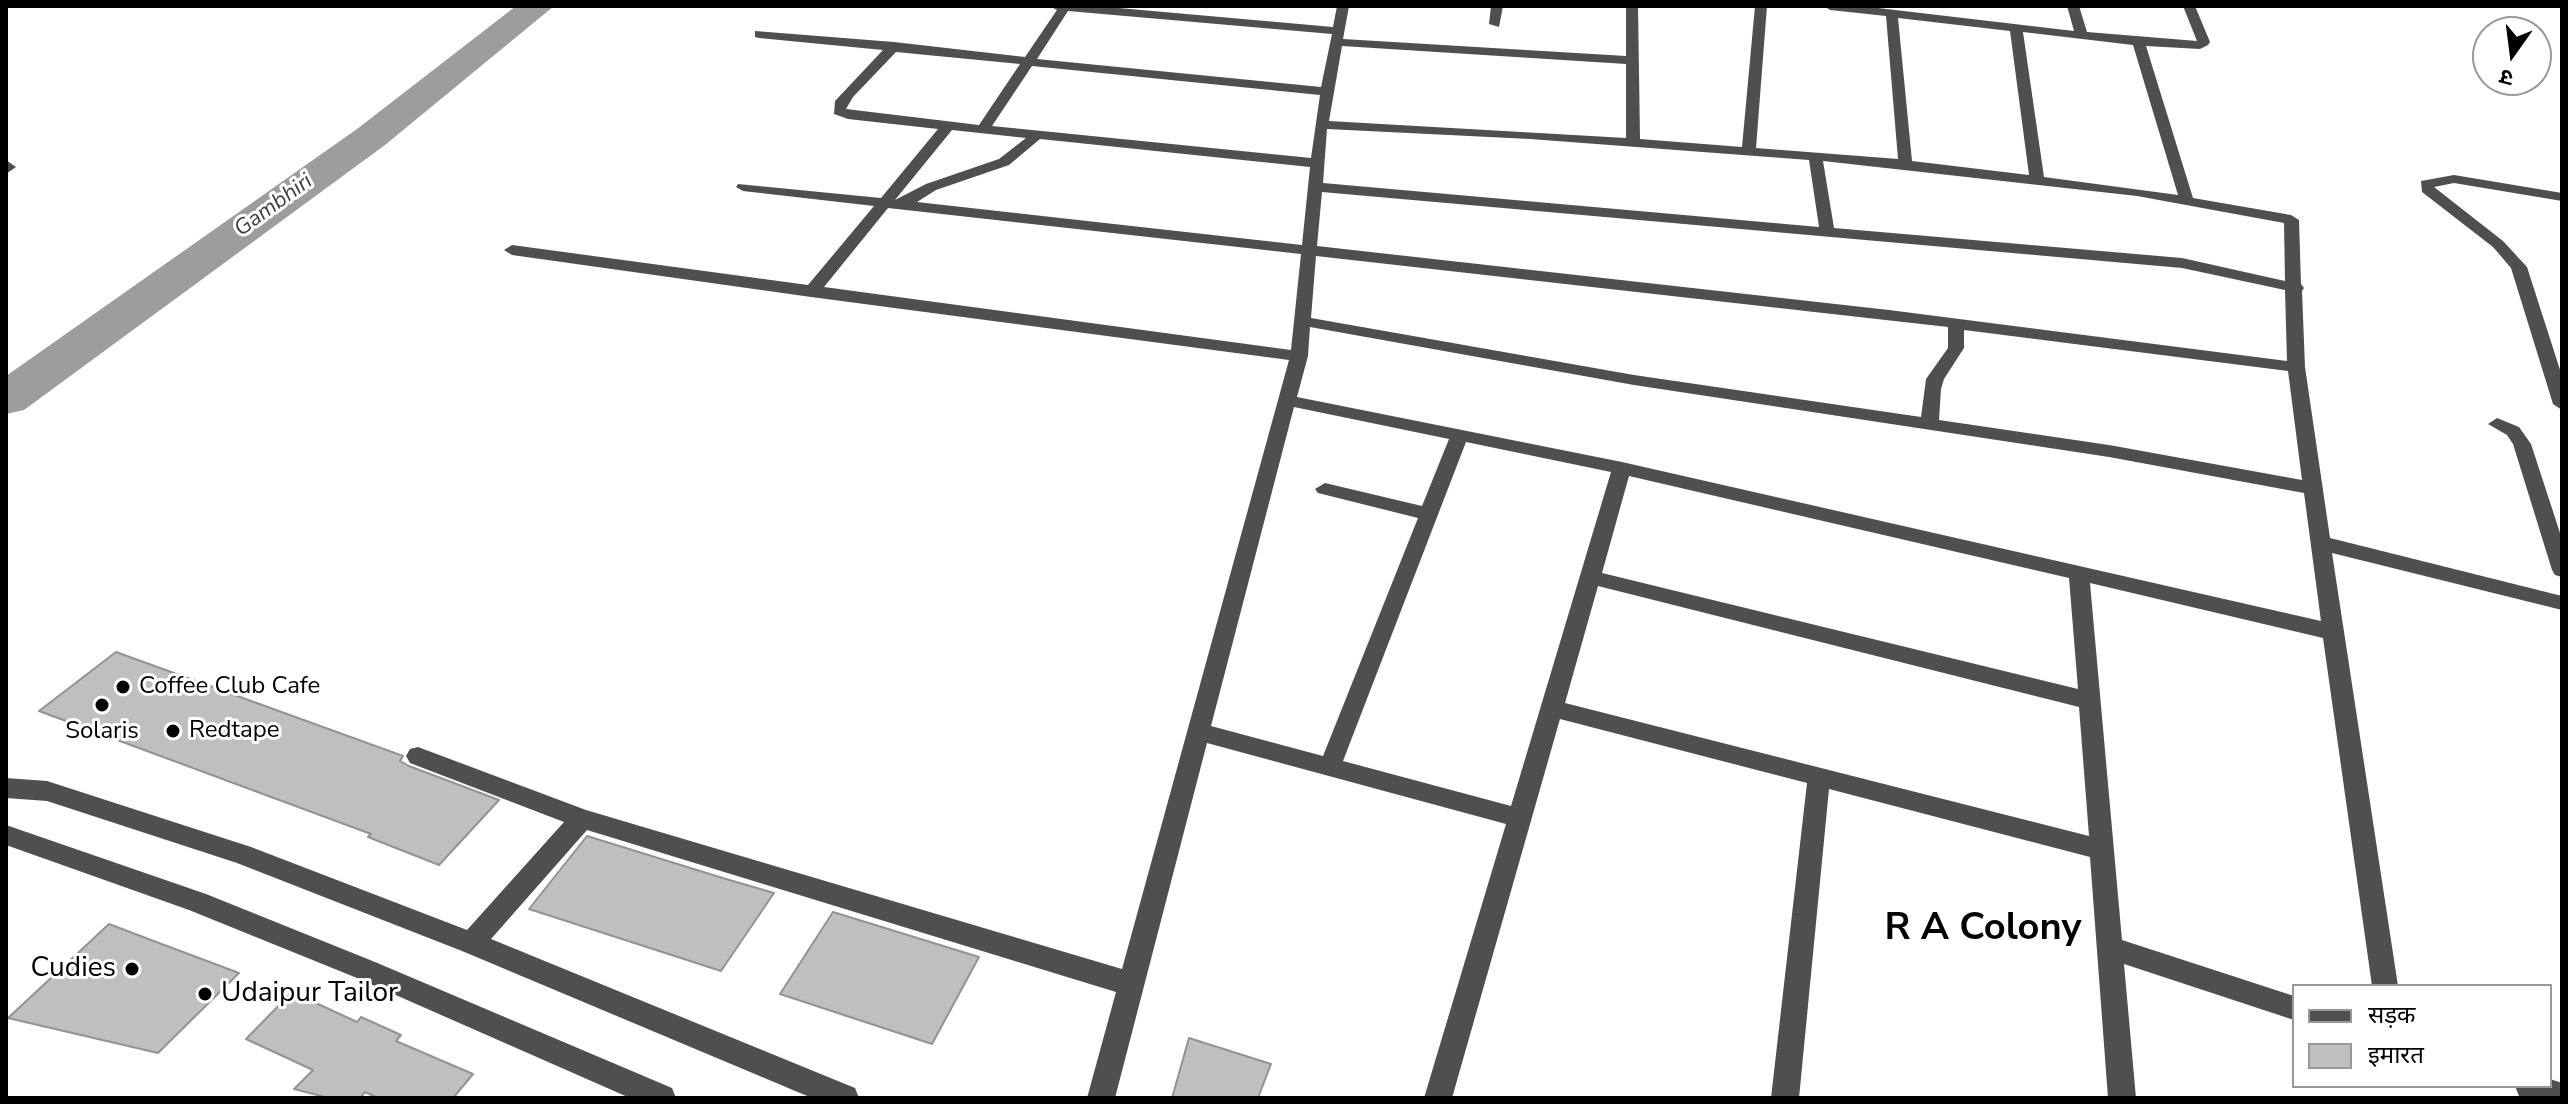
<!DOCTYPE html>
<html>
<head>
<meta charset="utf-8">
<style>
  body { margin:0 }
  #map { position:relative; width:2568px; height:1104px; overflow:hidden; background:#fff; font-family:"Nunito Sans","Noto Sans Devanagari",sans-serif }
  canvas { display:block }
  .frame { position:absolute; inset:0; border:8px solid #000; pointer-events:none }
  .legend { position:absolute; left:2292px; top:984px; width:260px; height:104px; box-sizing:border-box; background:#fff; border:2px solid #999; margin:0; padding:10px 14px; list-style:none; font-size:24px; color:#000 }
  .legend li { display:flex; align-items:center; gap:16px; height:40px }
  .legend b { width:40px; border:2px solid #999 }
  .north { position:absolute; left:2472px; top:16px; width:80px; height:80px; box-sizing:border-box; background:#fff; border:2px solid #999; border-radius:50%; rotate:194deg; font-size:22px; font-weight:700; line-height:32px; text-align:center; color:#000 }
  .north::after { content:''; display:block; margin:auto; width:28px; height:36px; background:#000; clip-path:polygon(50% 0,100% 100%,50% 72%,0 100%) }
</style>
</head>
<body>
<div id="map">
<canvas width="2568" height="1104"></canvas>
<div class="frame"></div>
<ul class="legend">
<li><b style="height:10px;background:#4f4f4f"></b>सड़क</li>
<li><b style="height:22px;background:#bfbfbf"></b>इमारत</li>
</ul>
<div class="north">उ</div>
</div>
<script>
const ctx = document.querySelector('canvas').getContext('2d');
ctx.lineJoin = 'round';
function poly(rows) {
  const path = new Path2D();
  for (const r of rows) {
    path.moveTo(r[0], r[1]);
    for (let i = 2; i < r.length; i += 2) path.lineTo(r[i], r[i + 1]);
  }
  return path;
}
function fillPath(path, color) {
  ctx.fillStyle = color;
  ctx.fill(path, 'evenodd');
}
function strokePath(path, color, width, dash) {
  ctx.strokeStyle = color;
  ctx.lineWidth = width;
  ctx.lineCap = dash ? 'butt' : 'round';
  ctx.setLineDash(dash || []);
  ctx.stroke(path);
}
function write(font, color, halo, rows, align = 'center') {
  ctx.font = font + ' "Nunito Sans",sans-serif';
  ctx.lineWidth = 6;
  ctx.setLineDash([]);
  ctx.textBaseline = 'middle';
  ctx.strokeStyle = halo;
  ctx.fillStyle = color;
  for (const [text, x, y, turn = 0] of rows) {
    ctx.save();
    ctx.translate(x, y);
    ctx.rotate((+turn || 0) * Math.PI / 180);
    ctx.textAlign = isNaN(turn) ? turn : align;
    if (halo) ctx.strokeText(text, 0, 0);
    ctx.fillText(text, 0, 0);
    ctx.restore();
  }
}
fillPath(poly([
  [516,6,554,6,385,145,24,410,6,414,6,376,357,129,516,6]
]), '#9d9d9d');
const building = poly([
  [116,652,403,756,400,761,409,766,499,800,439,865,368,837,371,834,39,711,116,652],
  [587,836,726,879,774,893,721,971,529,909,587,836],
  [833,912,979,957,932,1044,780,994,833,912],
  [109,924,151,940,239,973,158,1053,8,1018,109,924],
  [292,992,357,1022,361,1017,401,1035,396,1041,473,1074,453,1098,378,1098,365,1092,360,1098,329,1098,294,1089,313,1070,246,1039,292,992],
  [1189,1038,1271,1064,1258,1098,1172,1098,1189,1038]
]);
fillPath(building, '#bfbfbf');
strokePath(building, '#939393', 2);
fillPath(poly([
  [1049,6,1096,6,1333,27,1337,6,1349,6,1343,39,1626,56,1626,6,1638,6,1640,139,1742,147,1755,6,1767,6,1756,148,1898,159,1886,16,1830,10,1824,6,1861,6,2074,31,2067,6,2079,6,2087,32,2197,41,2183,6,2195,6,2210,42,2208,45,2200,49,2146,46,2193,198,2291,215,2299,220,2301,284,2304,288,2302,291,2305,367,2330,538,2562,596,2562,610,2332,553,2398,986,2372,986,2323,638,2090,583,2122,940,2294,996,2294,1020,2124,964,2136,1098,2108,1098,2090,857,1829,789,1799,1098,1771,1098,1807,783,1560,719,1452,1098,1424,1098,1506,824,1207,743,1115,1098,1087,1098,1116,992,587,830,491,939,855,1088,859,1098,812,1098,462,951,237,863,47,801,6,798,6,778,47,781,251,847,467,930,564,822,410,763,406,756,410,749,418,747,586,810,1122,969,1289,360,811,297,512,255,504,250,512,245,808,285,874,206,743,191,736,187,738,184,881,198,938,129,848,119,834,114,835,101,883,50,759,38,755,37,755,31,894,42,1025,57,1057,10,1049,6],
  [1068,11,1332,34,1321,87,1037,59,1068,11],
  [1898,18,2010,31,2029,175,1912,161,1898,18],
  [2023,32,2133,45,2178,195,2044,177,2023,32],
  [1342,46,1626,64,1626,138,1329,121,1342,46],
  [896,52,1020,64,979,125,846,109,853,97,896,52],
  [1032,66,1320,95,1311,158,992,126,1032,66],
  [1327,129,1530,139,1809,160,1819,227,1323,183,1327,129],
  [952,130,1026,138,999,159,926,184,895,200,952,130],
  [1040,139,1310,167,1302,245,917,202,936,190,1009,165,1040,139],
  [1823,161,2137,196,2284,223,2285,281,2182,258,1834,228,1823,161],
  [1322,192,2182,268,2285,290,2287,361,1889,310,1317,246,1322,192],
  [888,208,1301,254,1291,350,824,287,888,208],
  [1316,256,1948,327,1948,348,1926,379,1921,417,1634,375,1311,318,1316,256],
  [1310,327,1634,385,2109,457,2304,493,2321,621,1622,462,1297,397,1308,356,1310,327],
  [1964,330,2288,371,2302,480,2109,445,1939,420,1941,389,1944,379,1964,348,1964,330],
  [1294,407,1449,439,1422,506,1325,483,1315,489,1318,493,1418,518,1323,756,1211,726,1294,407],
  [1466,442,1611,472,1511,806,1343,761,1466,442],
  [1629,476,2069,578,2078,689,1602,573,1629,476],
  [1598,586,2079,707,2089,836,1565,703,1598,586],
  [1491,6,1503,6,1499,27,1489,24,1491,6],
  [6,160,16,167,6,174,6,160],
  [2454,175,2562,193,2562,201,2454,183,2434,187,2503,241,2527,267,2562,376,2562,410,2553,404,2511,268,2493,247,2422,192,2421,181,2454,175],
  [2497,418,2519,427,2531,444,2562,539,2562,577,2555,575,2552,570,2513,444,2507,435,2488,424,2497,418],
  [6,825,206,894,375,962,672,1088,676,1098,630,1098,357,978,189,910,6,845,6,825],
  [2550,1079,2562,1083,2562,1098,2525,1098,2519,1096,2515,1086,2550,1086,2550,1079]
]), '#4f4f4f');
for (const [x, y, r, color] of [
  [123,687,8,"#000"],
  [102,705,8,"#000"],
  [173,731,8,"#000"],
  [132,969,8,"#000"],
  [205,994,8,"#000"]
]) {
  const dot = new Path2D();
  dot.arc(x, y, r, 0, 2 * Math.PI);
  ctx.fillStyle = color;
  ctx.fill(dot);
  strokePath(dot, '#fff', 3);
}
write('italic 22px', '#3e3e3e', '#fff', [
  ["Gambhiri",274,206,-36]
]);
write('24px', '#000', '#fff', [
  ["Coffee Club Cafe",139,687],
  ["Redtape",189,731],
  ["Solaris",102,732,"center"]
], 'left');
write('28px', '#000', '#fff', [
  ["Cudies",116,969],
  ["Udaipur Tailor",221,994,"left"]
], 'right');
write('bold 38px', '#000', '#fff', [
  ["R A Colony",1983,930]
]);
</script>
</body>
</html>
